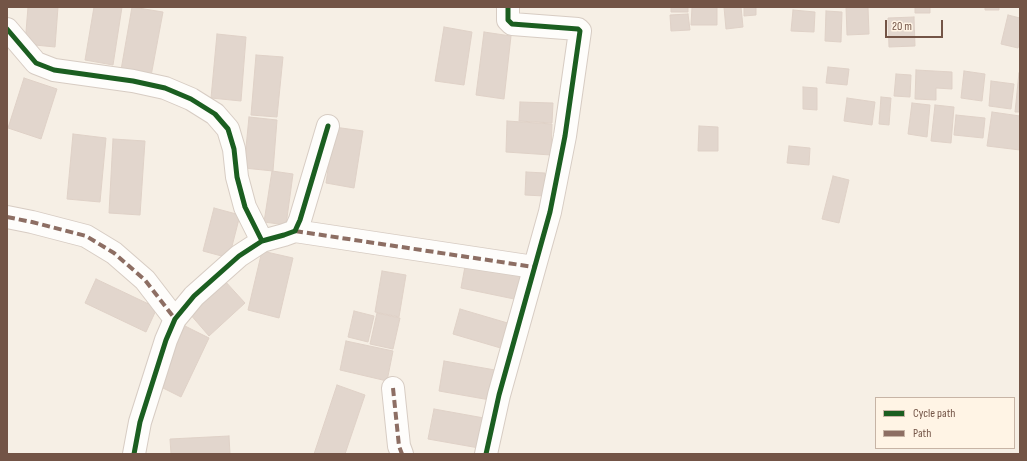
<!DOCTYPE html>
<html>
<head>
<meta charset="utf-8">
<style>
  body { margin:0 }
  #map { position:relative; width:1027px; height:461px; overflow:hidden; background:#f6efe5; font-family:"Sofia Sans Condensed",sans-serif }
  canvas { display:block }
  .frame { position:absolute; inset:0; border:8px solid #735446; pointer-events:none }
  .legend { position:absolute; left:875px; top:397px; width:140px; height:52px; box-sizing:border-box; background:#fff4e5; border:1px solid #c7b4a5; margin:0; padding:5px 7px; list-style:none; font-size:12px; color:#735446 }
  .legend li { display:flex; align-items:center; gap:8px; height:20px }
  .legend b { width:20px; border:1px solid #c7b4a5 }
  .scale { position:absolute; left:885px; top:20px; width:58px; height:18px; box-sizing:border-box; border:2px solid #735446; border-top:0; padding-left:5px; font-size:12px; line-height:14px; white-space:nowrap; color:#735446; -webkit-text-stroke:3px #fff4e5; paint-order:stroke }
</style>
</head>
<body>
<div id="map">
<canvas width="1027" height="461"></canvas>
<div class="frame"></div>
<ul class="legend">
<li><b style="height:5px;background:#1b5e20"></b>Cycle path</li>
<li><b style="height:5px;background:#8d6e63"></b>Path</li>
</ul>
<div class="scale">20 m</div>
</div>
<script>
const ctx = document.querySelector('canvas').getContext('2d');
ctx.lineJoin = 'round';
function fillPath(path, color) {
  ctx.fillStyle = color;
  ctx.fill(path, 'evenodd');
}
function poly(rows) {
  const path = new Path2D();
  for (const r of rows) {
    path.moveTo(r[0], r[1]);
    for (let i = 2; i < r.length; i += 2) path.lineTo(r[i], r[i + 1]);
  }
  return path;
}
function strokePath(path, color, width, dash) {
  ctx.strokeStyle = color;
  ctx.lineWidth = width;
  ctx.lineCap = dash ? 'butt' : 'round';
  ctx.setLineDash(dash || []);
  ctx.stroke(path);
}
const building = poly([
  [28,7,58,7,55,47,25,44,28,7],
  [94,7,122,7,113,65,85,60,94,7],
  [132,7,163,12,151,76,121,70,132,7],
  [671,7,688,7,688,12,671,12,671,7],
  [692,7,717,7,717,25,691,25,692,7],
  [724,7,741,7,743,27,726,29,724,7],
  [744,7,756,7,756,15,744,16,744,7],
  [846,7,868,7,869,34,847,35,846,7],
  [915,7,930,7,930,13,915,13,915,7],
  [985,7,999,7,999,10,985,10,985,7],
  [793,10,815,12,814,32,791,31,793,10],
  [826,11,842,12,841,42,825,41,826,11],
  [688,14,690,30,671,31,670,15,688,14],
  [1008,15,1020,18,1020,41,1018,48,1001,44,1008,15],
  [914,17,915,46,889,47,888,18,914,17],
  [444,27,472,32,464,85,435,81,444,27],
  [484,32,511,36,504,99,476,95,484,32],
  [217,34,246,37,241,101,211,98,217,34],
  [256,55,283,57,277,117,251,115,256,55],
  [828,67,849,69,847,85,826,83,828,67],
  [916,70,952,72,952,89,936,88,936,100,915,99,916,70],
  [964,71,985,74,982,101,961,98,964,71],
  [1019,73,1020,73,1020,112,1015,112,1019,73],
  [896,74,911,75,910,97,894,96,896,74],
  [24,78,57,89,41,139,8,128,24,78],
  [991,81,1014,84,1011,109,989,106,991,81],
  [803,87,817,88,817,110,803,109,803,87],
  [881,97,891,98,889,125,879,124,881,97],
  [847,98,875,102,872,125,844,121,847,98],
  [520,102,553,103,552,123,519,121,520,102],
  [912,103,930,105,927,137,908,134,912,103],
  [935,105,954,107,951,143,931,141,935,105],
  [992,112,1020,116,1020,150,987,146,992,112],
  [956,115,985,118,983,138,954,135,956,115],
  [249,117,277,120,273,171,244,168,249,117],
  [507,121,552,124,551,155,506,152,507,121],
  [699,126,718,127,718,151,698,151,699,126],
  [334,127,363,131,354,188,326,183,334,127],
  [73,134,106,138,100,202,67,199,73,134],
  [113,139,145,141,140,215,109,213,113,139],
  [789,146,810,148,809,165,787,163,789,146],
  [272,171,293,174,286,225,264,222,272,171],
  [526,172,545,173,544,196,525,195,526,172],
  [833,176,849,180,839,223,822,219,833,176],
  [214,208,240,215,229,258,203,251,214,208],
  [262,251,293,258,279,318,248,310,262,251],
  [466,261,524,273,519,300,461,288,466,261],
  [382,271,406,275,399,317,375,312,382,271],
  [96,279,157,308,146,332,85,303,96,279],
  [224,280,245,303,209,336,189,313,224,280],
  [460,309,511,324,504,349,453,334,460,309],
  [354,311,374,316,368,342,348,337,354,311],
  [377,313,400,318,393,349,370,344,377,313],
  [185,326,209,338,181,397,157,385,185,326],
  [346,341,393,351,387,381,340,370,346,341],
  [444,361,495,370,490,400,439,391,444,361],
  [337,385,365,395,345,454,314,454,337,385],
  [434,409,484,418,479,448,428,439,434,409],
  [229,436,230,454,171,454,170,439,229,436]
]);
fillPath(building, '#e2d6cd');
strokePath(building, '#dfd1c7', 1);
const minor = poly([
  [7,29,36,63,54,70,133,81,165,88,191,99,215,114,228,129,234,149,237,177,245,207,262,241],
  [7,217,32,222,86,236,114,253,145,280,175,319],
  [295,231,534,267],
  [393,388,399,446,402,454],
  [134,454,140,422,166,340,175,319,194,296,239,256,262,241,284,235,295,231,300,220,328,126],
  [486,454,499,395,550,212,565,136,580,31,578,29,512,24,508,20,508,7]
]);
strokePath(minor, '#d7ccc3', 24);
strokePath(minor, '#fefdfb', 22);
strokePath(poly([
  [7,217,32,222,86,236,114,253,145,280,175,319],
  [295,231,534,267],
  [393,388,399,446,402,454]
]), '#8d6e63', 4, [8, 4]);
strokePath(poly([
  [7,29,36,63,54,70,133,81,165,88,191,99,215,114,228,129,234,149,237,177,245,207,262,241],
  [134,454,140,422,166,340,175,319,194,296,239,256,262,241,284,235,295,231,300,220,328,126],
  [486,454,499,395,550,212,565,136,580,31,578,29,512,24,508,20,508,7]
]), '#1b5e20', 5);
</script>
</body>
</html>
